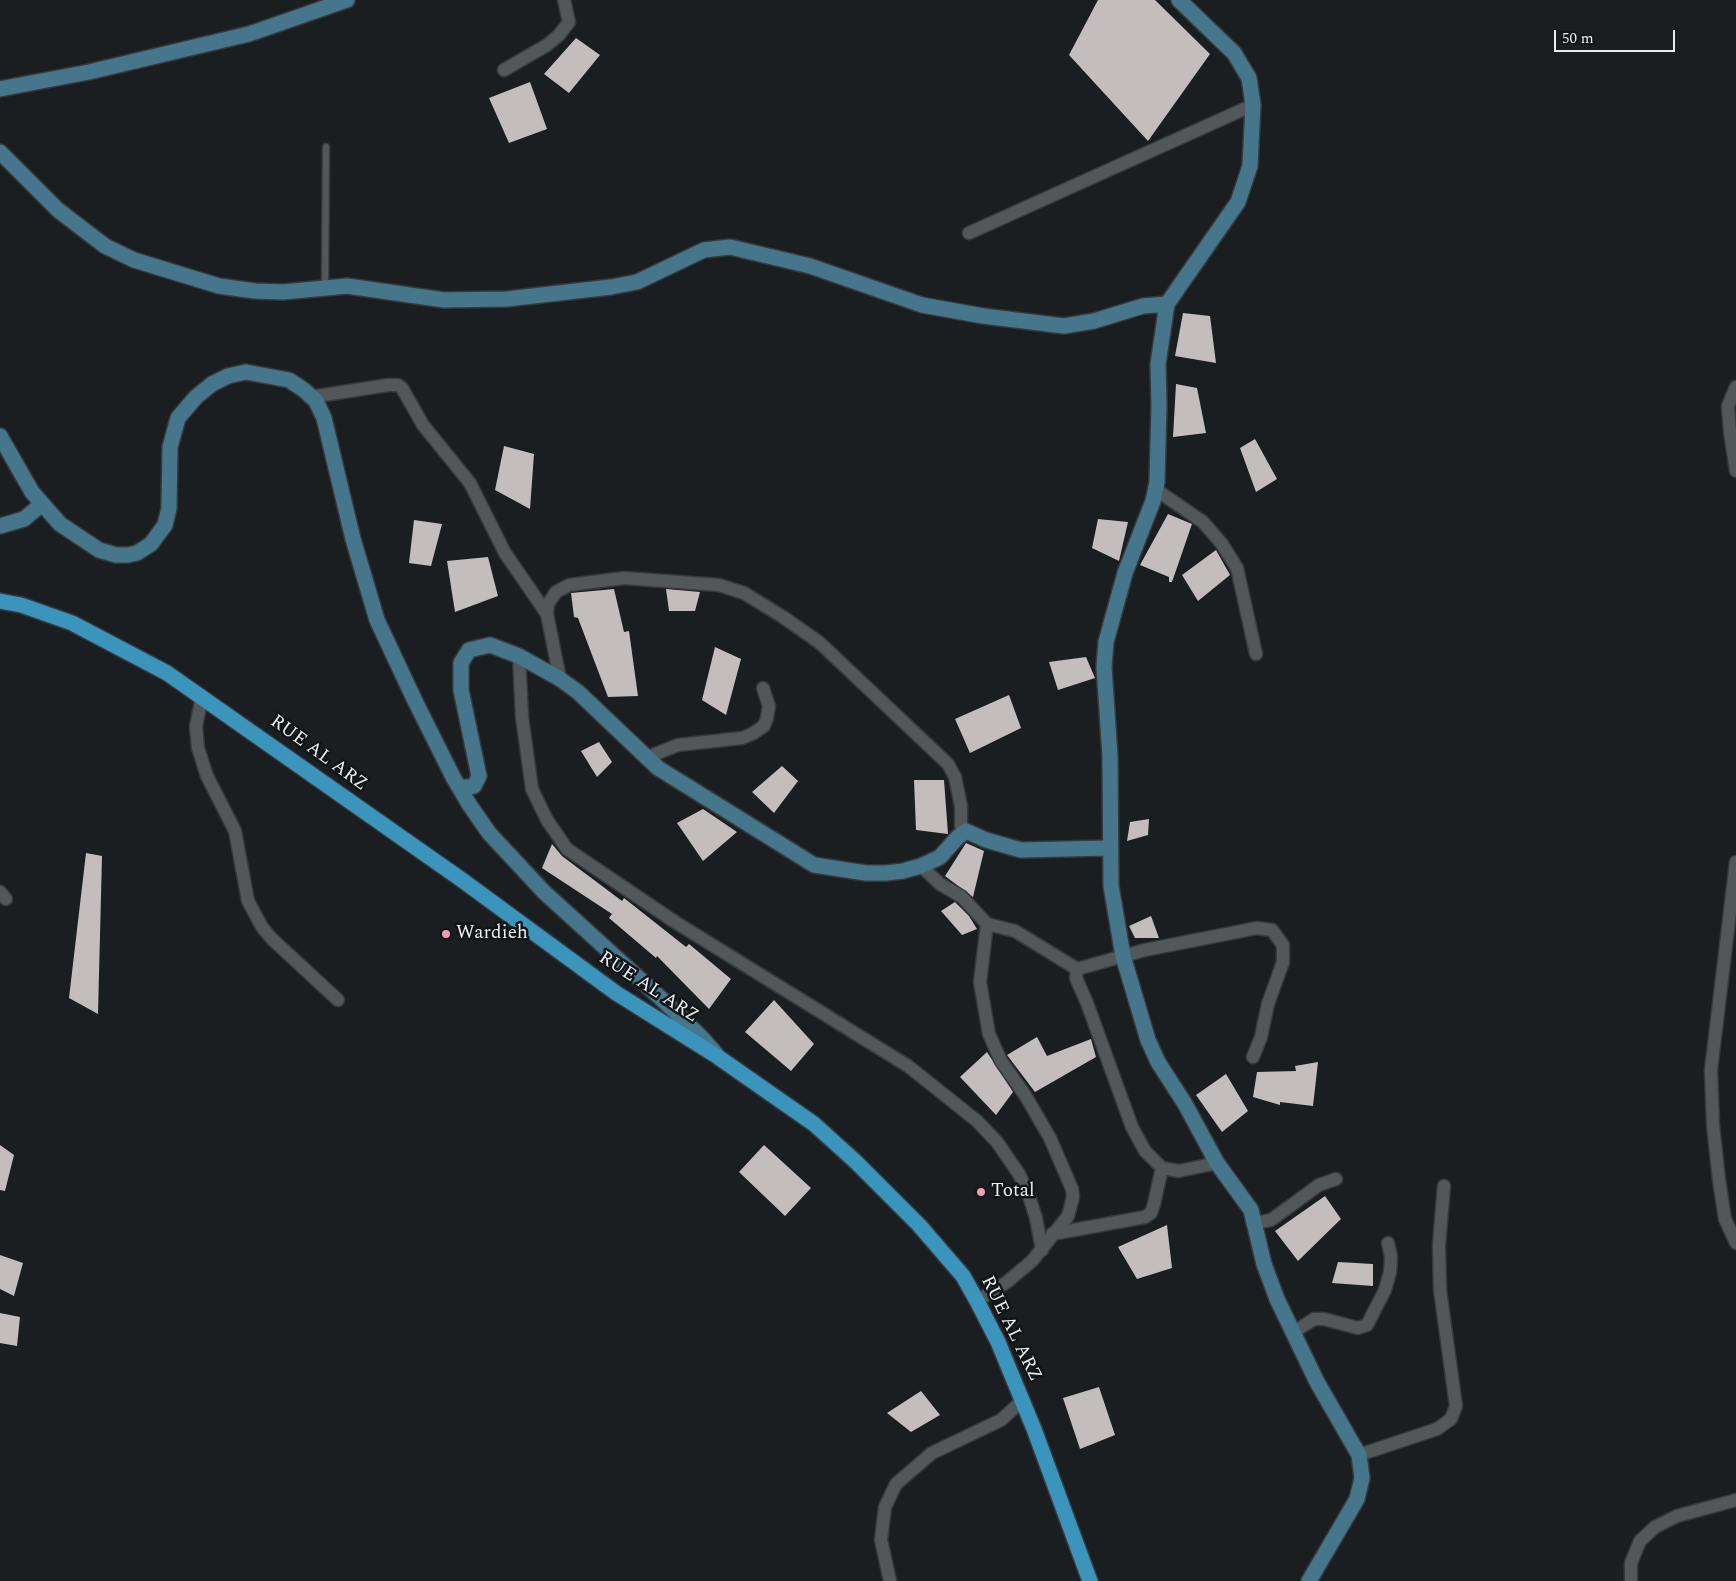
<!DOCTYPE html>
<html>
<head>
<meta charset="utf-8">
<style>
  body { margin:0 }
  #map { position:relative; width:1736px; height:1581px; overflow:hidden; background:#1a1e21; font-family:Spectral,serif }
  canvas { display:block }
  .scale { position:absolute; left:1554px; top:30px; width:121px; height:22px; box-sizing:border-box; border:2px solid #eaedef; border-top:0; padding-left:6px; font-size:15px; line-height:18px; white-space:nowrap; color:#eaedef; -webkit-text-stroke:4px #111518; paint-order:stroke }
</style>
</head>
<body>
<div id="map">
<canvas width="1736" height="1581"></canvas>
<div class="scale">50 m</div>
</div>
<script>
const ctx = document.querySelector('canvas').getContext('2d');
ctx.lineJoin = 'round';
function fillPath(path, color) {
  ctx.fillStyle = color;
  ctx.fill(path, 'evenodd');
}
function poly(rows) {
  const path = new Path2D();
  for (const r of rows) {
    path.moveTo(r[0], r[1]);
    for (let i = 2; i < r.length; i += 2) path.lineTo(r[i], r[i + 1]);
  }
  return path;
}
function strokePath(path, color, width, dash) {
  ctx.strokeStyle = color;
  ctx.lineWidth = width;
  ctx.lineCap = dash ? 'butt' : 'round';
  ctx.setLineDash(dash || []);
  ctx.stroke(path);
}
function write(font, color, halo, rows, align = 'center') {
  ctx.font = font + ' Spectral,serif';
  ctx.lineWidth = 5;
  ctx.setLineDash([]);
  ctx.textBaseline = 'middle';
  ctx.strokeStyle = halo;
  ctx.fillStyle = color;
  for (const [text, x, y, turn = 0] of rows) {
    ctx.save();
    ctx.translate(x, y);
    ctx.rotate((+turn || 0) * Math.PI / 180);
    ctx.textAlign = isNaN(turn) ? turn : align;
    if (halo) ctx.strokeText(text, 0, 0);
    ctx.fillText(text, 0, 0);
    ctx.restore();
  }
}
fillPath(poly([
  [1098,0,1155,0,1210,54,1148,141,1069,55],
  [576,38,600,55,569,93,544,74],
  [530,82,547,129,509,143,489,98],
  [1183,313,1210,316,1216,363,1175,356],
  [1176,384,1197,388,1206,433,1173,437],
  [1255,439,1277,479,1256,492,1240,448],
  [504,446,534,454,530,509,495,490],
  [1168,514,1192,524,1172,582,1169,582,1169,577,1140,565],
  [1098,519,1128,522,1119,561,1092,548],
  [414,520,442,524,431,566,409,563],
  [1216,550,1230,575,1198,601,1182,575],
  [488,557,498,596,455,612,447,561],
  [614,589,624,632,629,631,638,696,608,697,578,618,574,617,571,593],
  [666,589,700,592,695,611,669,611],
  [715,647,741,659,726,715,702,700],
  [1086,657,1095,678,1058,690,1049,662],
  [1009,695,1021,728,970,753,955,719],
  [599,742,612,762,597,777,581,751],
  [782,766,798,781,774,813,752,792],
  [914,780,944,780,948,834,916,830],
  [703,809,737,832,703,861,677,823],
  [1149,819,1148,835,1127,841,1130,822],
  [966,843,984,851,973,897,945,876],
  [552,844,562,856,622,901,624,898,686,947,689,944,731,979,709,1009,657,956,656,958,609,918,612,914,542,868],
  [86,853,102,856,98,1014,69,998],
  [955,902,969,916,977,929,962,935,941,911],
  [1151,916,1159,938,1135,938,1129,926],
  [774,1000,814,1044,791,1071,745,1032],
  [1037,1037,1047,1056,1091,1039,1096,1057,1035,1092,1007,1055],
  [987,1052,1013,1092,996,1115,960,1077],
  [1318,1062,1313,1106,1280,1102,1280,1105,1253,1097,1257,1072,1296,1071,1295,1066],
  [1226,1074,1248,1111,1222,1132,1196,1095],
  [0,1145,14,1155,5,1191,0,1190],
  [764,1145,811,1188,785,1216,739,1172],
  [1325,1196,1341,1219,1298,1261,1275,1231],
  [1167,1225,1172,1268,1137,1279,1118,1247],
  [0,1255,23,1263,14,1296,0,1289],
  [1338,1262,1373,1264,1373,1286,1332,1283],
  [0,1313,20,1317,17,1346,0,1343],
  [1099,1387,1115,1435,1080,1449,1063,1398],
  [921,1391,940,1415,911,1432,887,1413]
]), '#c4bdbe');
const lane = poly([
  [325,288,326,147]
]);
const street = poly([
  [504,70,547,45,559,35,569,22,564,0],
  [969,233,1253,105],
  [1736,387,1728,406,1730,432,1736,471],
  [311,397,388,385,398,385,402,388,423,425,470,483,505,553,547,614],
  [1155,489,1203,522,1222,544,1237,568,1256,654],
  [519,656,522,717,532,789,547,820,567,849,675,922,908,1066,977,1121,997,1142,1019,1174,1028,1193,1036,1218,1042,1250],
  [560,679,547,614,548,604,556,592,569,585,624,578,719,585,744,593,783,617,820,643,948,764,955,777,961,806,961,826,966,831],
  [202,697,196,726,198,748,207,776,235,831,248,901,262,927,272,939,338,1000],
  [645,758,678,745,742,738,752,734,764,726,767,718,769,706,763,688],
  [1736,862,1711,1070,1713,1125,1719,1180,1725,1219,1736,1243],
  [921,866,940,884,962,897,987,924,1015,931,1077,969,1076,978,1087,1003,1132,1127,1145,1151,1162,1168,1154,1204,1151,1213,1145,1217,1052,1234],
  [0,892,6,899],
  [1077,969,1145,950,1257,928,1272,930,1283,945,1283,962,1268,1004,1261,1037,1253,1057],
  [1162,1168,1179,1171,1217,1163],
  [1255,1223,1271,1220,1319,1185,1336,1179],
  [977,1301,1007,1282,1032,1261,1068,1216,1073,1197,1072,1189,1050,1138,1025,1095,1001,1061,989,1034,980,982,987,924],
  [1294,1332,1314,1319,1324,1319,1358,1328,1367,1325,1385,1290,1390,1272,1391,1257,1388,1243],
  [1359,1455,1437,1429,1451,1419,1456,1406,1440,1290,1439,1245,1444,1186],
  [890,1581,881,1540,885,1507,896,1484,932,1453,1001,1420,1022,1401],
  [1631,1581,1631,1563,1640,1541,1655,1527,1677,1516,1736,1500]
]);
const secondary = poly([
  [0,89,89,72,249,34,347,0],
  [0,152,58,210,105,246,134,260,219,286,255,291,283,292,347,286,444,300,507,299,611,287,637,282,704,250,730,247,810,266,922,305,983,316,1064,326,1094,321,1143,306,1167,304,1238,202,1250,166,1253,105,1249,78,1234,53,1179,0],
  [1167,304,1158,364,1159,405,1157,482,1153,501,1125,573,1106,642,1104,667,1110,756,1111,886,1123,956,1148,1040,1158,1062,1185,1104,1217,1163,1251,1210,1264,1264,1277,1299,1317,1382,1359,1455,1362,1478,1357,1499,1309,1581],
  [0,436,32,492,60,524,99,550,116,555,128,555,137,553,151,544,165,525,169,508,170,447,178,418,196,397,212,384,228,376,246,372,289,380,304,390,316,401,324,418,353,539,377,620,415,701,453,777,469,804,489,833,544,892,666,1003,702,1038,716,1054],
  [0,526,24,519,42,504],
  [460,788,474,786,479,776,461,690,461,663,469,650,490,645,519,656,560,679,578,692,658,768,814,865,866,873,886,873,903,871,921,866,940,857,958,837,966,831,986,840,1021,850,1110,848]
]);
const primary = poly([
  [0,601,21,605,72,623,167,673,462,880,616,993,718,1057,814,1124,856,1162,919,1225,963,1276,977,1301,998,1342,1034,1429,1090,1581]
]);
strokePath(lane, '#373a3c', 9);
strokePath(street, '#373a3c', 15);
strokePath(secondary, '#373a3c', 18);
strokePath(primary, '#373a3c', 18);
strokePath(lane, '#52575a', 6);
strokePath(street, '#52575a', 12);
strokePath(secondary, '#46768b', 15);
strokePath(primary, '#3b94bb', 15);
for (const [x, y, r, color] of [
  [446,934,5,"#f29aaf"],
  [981,1192,5,"#f29aaf"]
]) {
  const dot = new Path2D();
  dot.arc(x, y, r, 0, 2 * Math.PI);
  ctx.fillStyle = color;
  ctx.fill(dot);
  strokePath(dot, '#111518', 2);
}
write('19px', '#eaedef', '#111518', [
  ["RUE AL ARZ",318,754,36],
  ["RUE AL ARZ",648,988,33],
  ["RUE AL ARZ",1010,1329,64]
]);
write('19px', '#eaedef', '#111518', [
  ["Wardieh",456,934],
  ["Total",991,1192]
], 'left');
</script>
</body>
</html>
